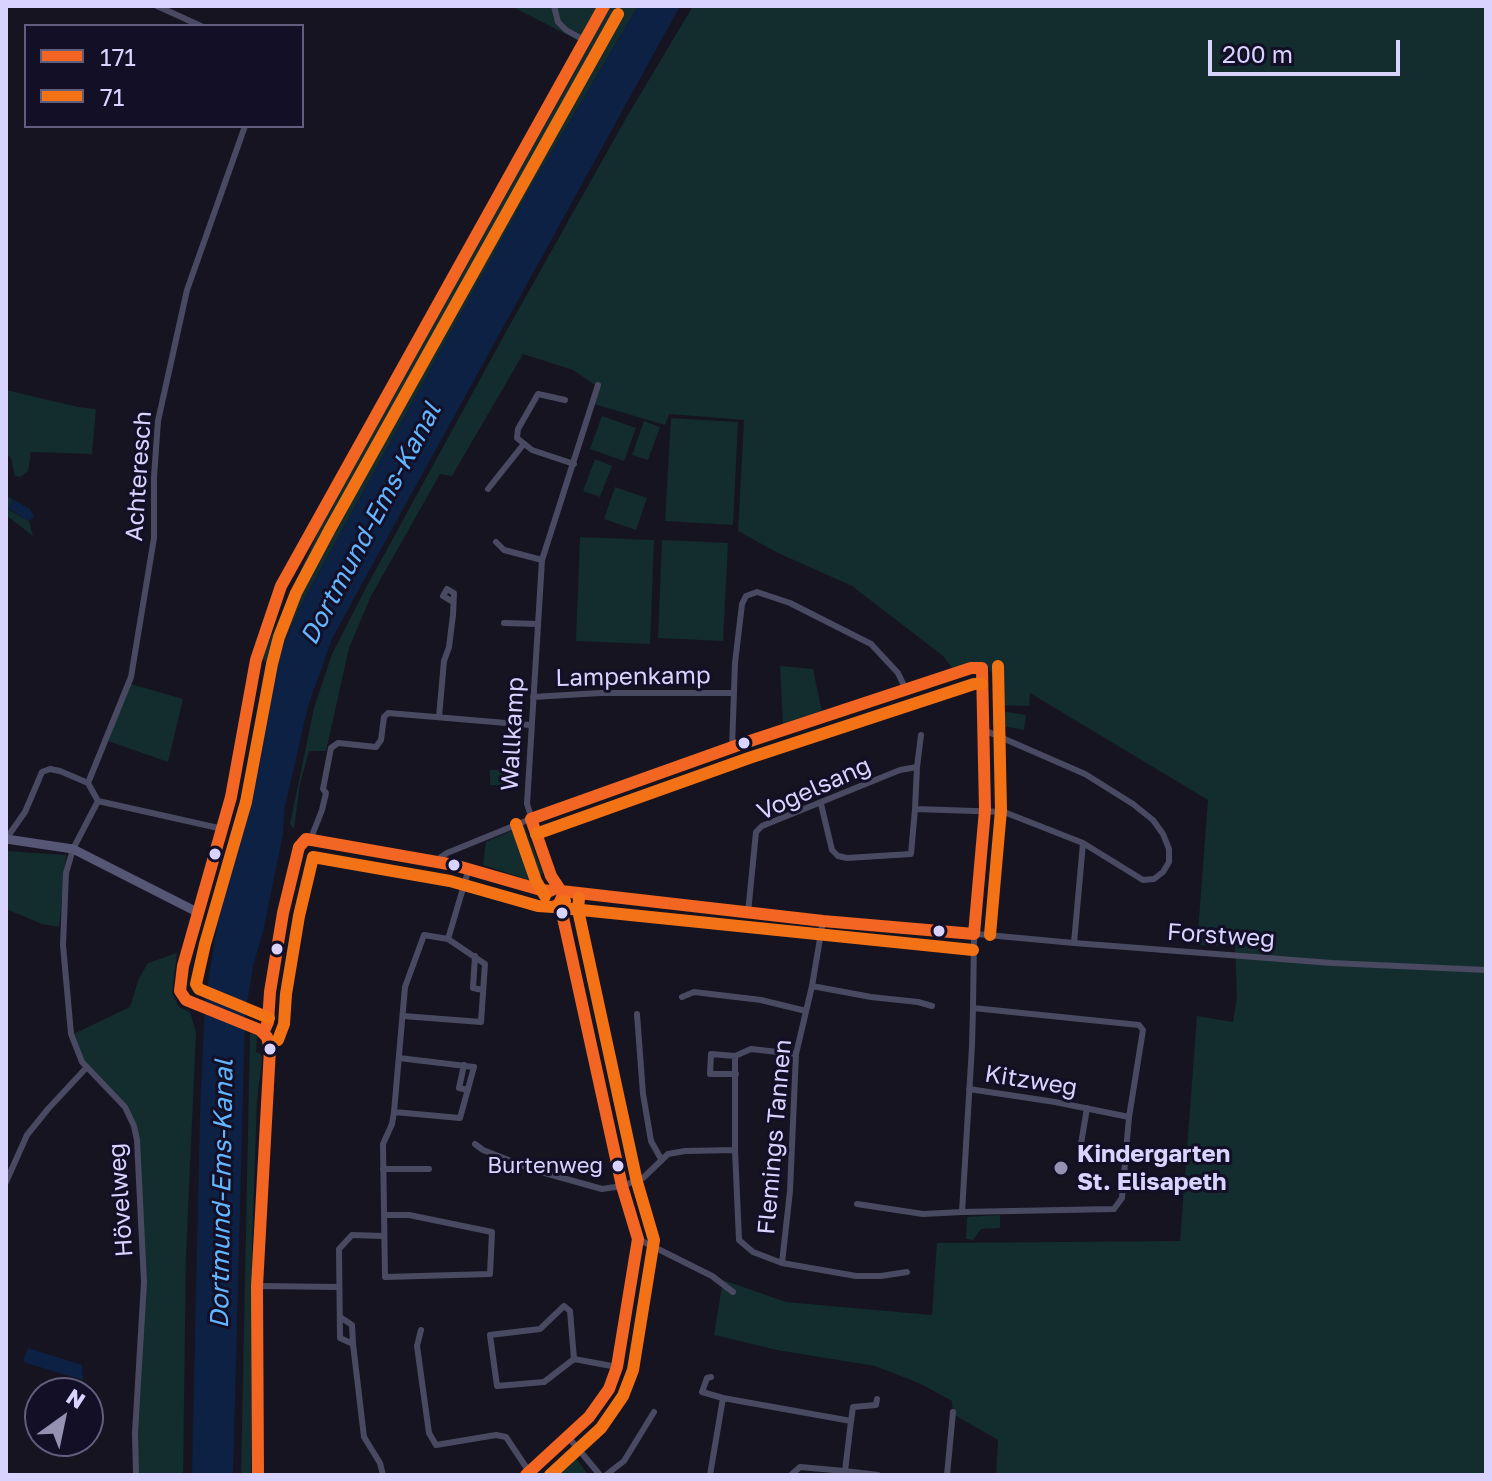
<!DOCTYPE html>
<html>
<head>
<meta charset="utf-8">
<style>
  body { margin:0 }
  #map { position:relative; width:1492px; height:1481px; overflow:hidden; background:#161421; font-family:"Golos Text",sans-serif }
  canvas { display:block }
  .frame { position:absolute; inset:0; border:8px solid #d9d4ff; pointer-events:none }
  .legend { position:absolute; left:24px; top:24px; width:280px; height:104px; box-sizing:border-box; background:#130f26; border:2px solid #625e7d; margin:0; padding:10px 14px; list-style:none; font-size:24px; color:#d9d4ff }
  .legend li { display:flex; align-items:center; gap:16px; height:40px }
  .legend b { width:40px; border:2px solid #625e7d }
  .north { position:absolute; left:24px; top:1377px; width:80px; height:80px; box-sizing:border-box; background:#130f26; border:2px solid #625e7d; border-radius:50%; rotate:33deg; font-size:22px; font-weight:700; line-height:32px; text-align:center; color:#d9d4ff }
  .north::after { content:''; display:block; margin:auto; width:28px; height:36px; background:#9591b1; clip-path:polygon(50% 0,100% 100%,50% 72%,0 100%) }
  .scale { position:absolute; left:1208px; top:40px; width:192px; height:36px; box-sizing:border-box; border:4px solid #d9d4ff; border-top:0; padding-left:10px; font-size:24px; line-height:28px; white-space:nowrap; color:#d9d4ff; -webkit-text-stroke:6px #130f26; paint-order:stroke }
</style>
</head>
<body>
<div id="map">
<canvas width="1492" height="1481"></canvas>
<div class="frame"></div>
<ul class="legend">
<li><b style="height:10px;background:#f26522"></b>171</li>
<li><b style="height:10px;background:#f47216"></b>71</li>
</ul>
<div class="north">N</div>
<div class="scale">200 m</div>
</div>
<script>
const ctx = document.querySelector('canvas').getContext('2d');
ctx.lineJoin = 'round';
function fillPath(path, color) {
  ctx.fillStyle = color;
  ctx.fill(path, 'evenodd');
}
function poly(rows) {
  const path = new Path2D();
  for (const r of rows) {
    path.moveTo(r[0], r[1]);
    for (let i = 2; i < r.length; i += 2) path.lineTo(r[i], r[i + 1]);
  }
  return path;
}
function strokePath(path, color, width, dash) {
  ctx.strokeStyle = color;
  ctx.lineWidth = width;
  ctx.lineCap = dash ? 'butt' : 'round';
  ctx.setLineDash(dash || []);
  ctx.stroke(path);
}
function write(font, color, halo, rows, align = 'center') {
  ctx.font = font + ' "Golos Text",sans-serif';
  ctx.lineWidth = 6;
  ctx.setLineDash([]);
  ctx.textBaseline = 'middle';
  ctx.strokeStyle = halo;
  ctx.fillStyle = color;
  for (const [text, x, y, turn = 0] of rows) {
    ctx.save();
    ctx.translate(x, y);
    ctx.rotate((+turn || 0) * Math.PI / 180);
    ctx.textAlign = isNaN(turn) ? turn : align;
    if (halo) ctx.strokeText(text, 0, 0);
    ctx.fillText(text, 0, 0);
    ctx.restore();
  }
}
fillPath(poly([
  [511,6,638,6,528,192,302,603,272,667,262,659,264,652,321,525,589,46],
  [693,6,1486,6,1486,1475,996,1475,998,1440,953,1414,952,1401,921,1384,875,1366,777,1350,714,1335,723,1280,786,1302,932,1315,937,1243,1180,1241,1197,1016,1233,1022,1237,997,1235,946,1197,945,1208,800,1030,693,1029,706,994,705,993,675,988,667,978,664,953,669,943,656,852,586,778,553,738,531,744,420,669,414,665,425,594,404,598,387,573,370,523,354,452,476,440,474,371,596,349,648,326,751,309,751,300,784,294,829,290,824,314,708,332,654,368,584,507,330,625,120],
  [6,390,78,407,96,409,92,454,31,452,28,471,20,477,15,476,11,459,6,452],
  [602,416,636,428,624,461,590,449],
  [671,418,738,422,733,525,665,521],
  [644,421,660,427,648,460,632,455],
  [595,459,612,466,600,497,583,491],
  [615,487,647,498,636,530,604,519],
  [6,496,12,499,9,510,29,521,33,536,6,515],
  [580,537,654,540,650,644,576,641],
  [662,540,728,543,723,641,658,638],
  [780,666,813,669,822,712,783,726],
  [131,684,183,699,168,762,108,741],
  [995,710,1026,715,1024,730,992,724],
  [490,770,516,770,516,785,490,785],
  [524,825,543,873,532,881,483,865,486,842],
  [6,851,66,855,59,927,42,924,6,909],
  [177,953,172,993,179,1007,190,1012,196,1032,186,1255,183,1475,136,1475,144,1241,132,1116,83,1061,73,1034,130,1007,139,978,148,963],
  [250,1033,257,1036,256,1052,261,1054,262,1061,257,1100,252,1246,251,1475,241,1475],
  [1000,1215,1000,1228,981,1229,973,1240,966,1239,967,1217],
  [568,1450,574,1455,588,1475,541,1475]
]), '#132c2d');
fillPath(poly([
  [638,6,680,6,364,580,332,639,308,706,284,811,283,834,263,932,253,966,245,1016,233,1475,192,1475,200,1113,205,1002,221,901,268,679,302,603,528,192],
  [12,499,30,509,34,516,29,521,9,509],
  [28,1348,82,1365,83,1380,26,1363,23,1360]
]), '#0d2144');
strokePath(poly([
  [157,6,201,26],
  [554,6,558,22,566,30,584,40],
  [598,385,542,560,527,804,551,876,561,891,580,895,760,914,1074,943,1332,963,1486,970],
  [565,400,538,394,518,429,517,438,532,450,574,464],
  [488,489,523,445],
  [496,542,504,550,542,560],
  [504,623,538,624],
  [533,697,600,693,734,693],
  [439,717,444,661,449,647,453,615,454,593,447,589,443,596,453,602],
  [984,730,1085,774,1133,804,1153,820,1163,834,1169,849,1169,862,1163,872,1154,879,1143,880,1083,843],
  [732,748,735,663,742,604,746,596,757,592,790,603,871,644,898,673,906,690],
  [917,767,921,735],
  [88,783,131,677,154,538,154,477,158,421,187,290,245,126],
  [821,804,832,850,838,856,847,858,911,854,915,809],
  [311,838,322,810,326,793,323,789,331,748,338,743,376,747,381,740,384,717,388,713,530,725],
  [6,839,25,812,42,772,50,769,60,771,88,783,98,801],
  [435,861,447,853,528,820,605,792,971,668,982,668,984,682,985,810,974,940,973,1008,972,1046,962,1212,1114,1209,1122,1198,1129,1117,1143,1030,1139,1025,973,1008],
  [748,913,756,832,762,826,900,770,917,767,915,809,1004,812,1083,843,1074,943],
  [475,956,473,988,483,990],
  [812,986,871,997,918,1002,932,1006],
  [682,997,694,992,761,1000,806,1011],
  [637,1014,643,1094,651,1141,661,1159],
  [403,1016,481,1022,485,964,448,939],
  [263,1033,268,1022,270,992,283,913,299,847,306,839,454,865,541,890,550,891,558,887],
  [796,1054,751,1049,735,1056,735,1150,739,1240,753,1252,782,1263,856,1276,881,1276,907,1272],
  [735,1056,711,1054,710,1074,736,1074],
  [464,1065,459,1088,468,1090],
  [969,1089,1055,1102,1129,1117],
  [394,1112,460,1118,474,1067,399,1058],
  [475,1144,483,1150,534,1170,602,1189,622,1186,643,1178,668,1154,685,1151,735,1150],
  [1081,1144,1087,1108],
  [383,1169,429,1169],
  [6,1182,27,1135,48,1109,87,1067],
  [857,1204,923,1214,962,1212],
  [385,1215,409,1215,492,1232,490,1274,385,1277,383,1144,392,1124,394,1112,405,987,424,935,448,939,469,868],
  [638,1239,712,1276,733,1292],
  [782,1263,790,1191,796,1054,812,986,823,921],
  [257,1286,339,1287],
  [340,1317,352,1325,353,1344],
  [421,1330,417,1346,429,1433,436,1445,496,1435,506,1437,530,1473],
  [574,1359,570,1311,564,1306,540,1329,490,1335,497,1386,544,1382,574,1359,617,1367],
  [711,1377,707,1378,702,1392,723,1398],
  [851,1421,853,1407,876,1405,877,1399],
  [569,1438,600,1475],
  [136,1475,135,1433,144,1282,137,1140,134,1126,125,1107,82,1062,71,1034,63,945,66,873,73,849,98,801,223,829],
  [383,1475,380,1463,364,1437,353,1344,340,1338,339,1249,352,1235,384,1236],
  [526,1475,589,1417,609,1389,617,1367,638,1239,622,1186,562,913,560,902,564,892],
  [606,1475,624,1461,654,1412],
  [710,1475,723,1398,851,1421,845,1471,878,1475],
  [791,1475,800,1467,845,1471],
  [947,1475,953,1412]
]), '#4a4962', 6);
strokePath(poly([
  [6,839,73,849,197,912],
  [258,1475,257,1286,270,1049,267,1037,260,1030,186,1000,180,991,183,966,231,797,256,660,281,586,604,6]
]), '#575674', 9);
strokePath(poly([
  [531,819,551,876,561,891,823,921,974,934],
  [531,819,744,743,971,668,982,668],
  [974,934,985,810,982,668],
  [263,1033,268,1022,270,992,283,913,299,847,306,839,454,865,541,890,550,891,558,887],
  [258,1475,257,1286,270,1049,267,1037,260,1030,186,1000,180,991,183,966,231,797,256,660,281,586,604,6],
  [526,1475,589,1417,609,1389,617,1367,638,1239,622,1186,562,913,560,902,564,892]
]), '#f26522', 12);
strokePath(poly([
  [516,824,536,881,545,896],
  [536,834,749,758,974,684,982,684],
  [562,908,973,950],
  [990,935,1001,810,998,666],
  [269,1018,199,989,196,984,205,944,246,802,272,664,279,637,296,593,330,529,618,14],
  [278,1040,284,1024,286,994,299,916,313,857,450,881,538,906,553,907,565,901],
  [550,1475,601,1428,623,1396,633,1370,654,1240,637,1182,578,910,579,898]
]), '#f47216', 12);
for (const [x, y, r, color] of [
  [744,743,7,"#d9d4ff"],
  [215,854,7,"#d9d4ff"],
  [454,865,7,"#d9d4ff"],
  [562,913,7,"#d9d4ff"],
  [939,931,7,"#d9d4ff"],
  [277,949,7,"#d9d4ff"],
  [270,1049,7,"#d9d4ff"],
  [618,1166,7,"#d9d4ff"],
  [1061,1168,8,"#9591b1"]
]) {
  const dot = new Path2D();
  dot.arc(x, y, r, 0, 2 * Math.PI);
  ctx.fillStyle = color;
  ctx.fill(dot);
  strokePath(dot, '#130f26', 3);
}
write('22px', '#d9d4ff', '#130f26', [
  ["Burtenweg",603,1166]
], 'right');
write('24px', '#d9d4ff', '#130f26', [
  ["Achteresch",139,476,-86],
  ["Lampenkamp",633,677,-1],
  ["Wallkamp",513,734,-87],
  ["Vogelsang",814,789,-24],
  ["Forstweg",1221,936,4],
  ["Kitzweg",1031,1081,9],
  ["Flemings Tannen",775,1137,-85],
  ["Hövelweg",121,1200,-94]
]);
write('bold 24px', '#d9d4ff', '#130f26', [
  ["Kindergarten",1077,1154],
  ["St. Elisapeth",1077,1182]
], 'left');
write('italic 26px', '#62b6ff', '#130f26', [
  ["Dortmund-Ems-Kanal",371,524,-62],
  ["Dortmund-Ems-Kanal",222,1194,-89]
]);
</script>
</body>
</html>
